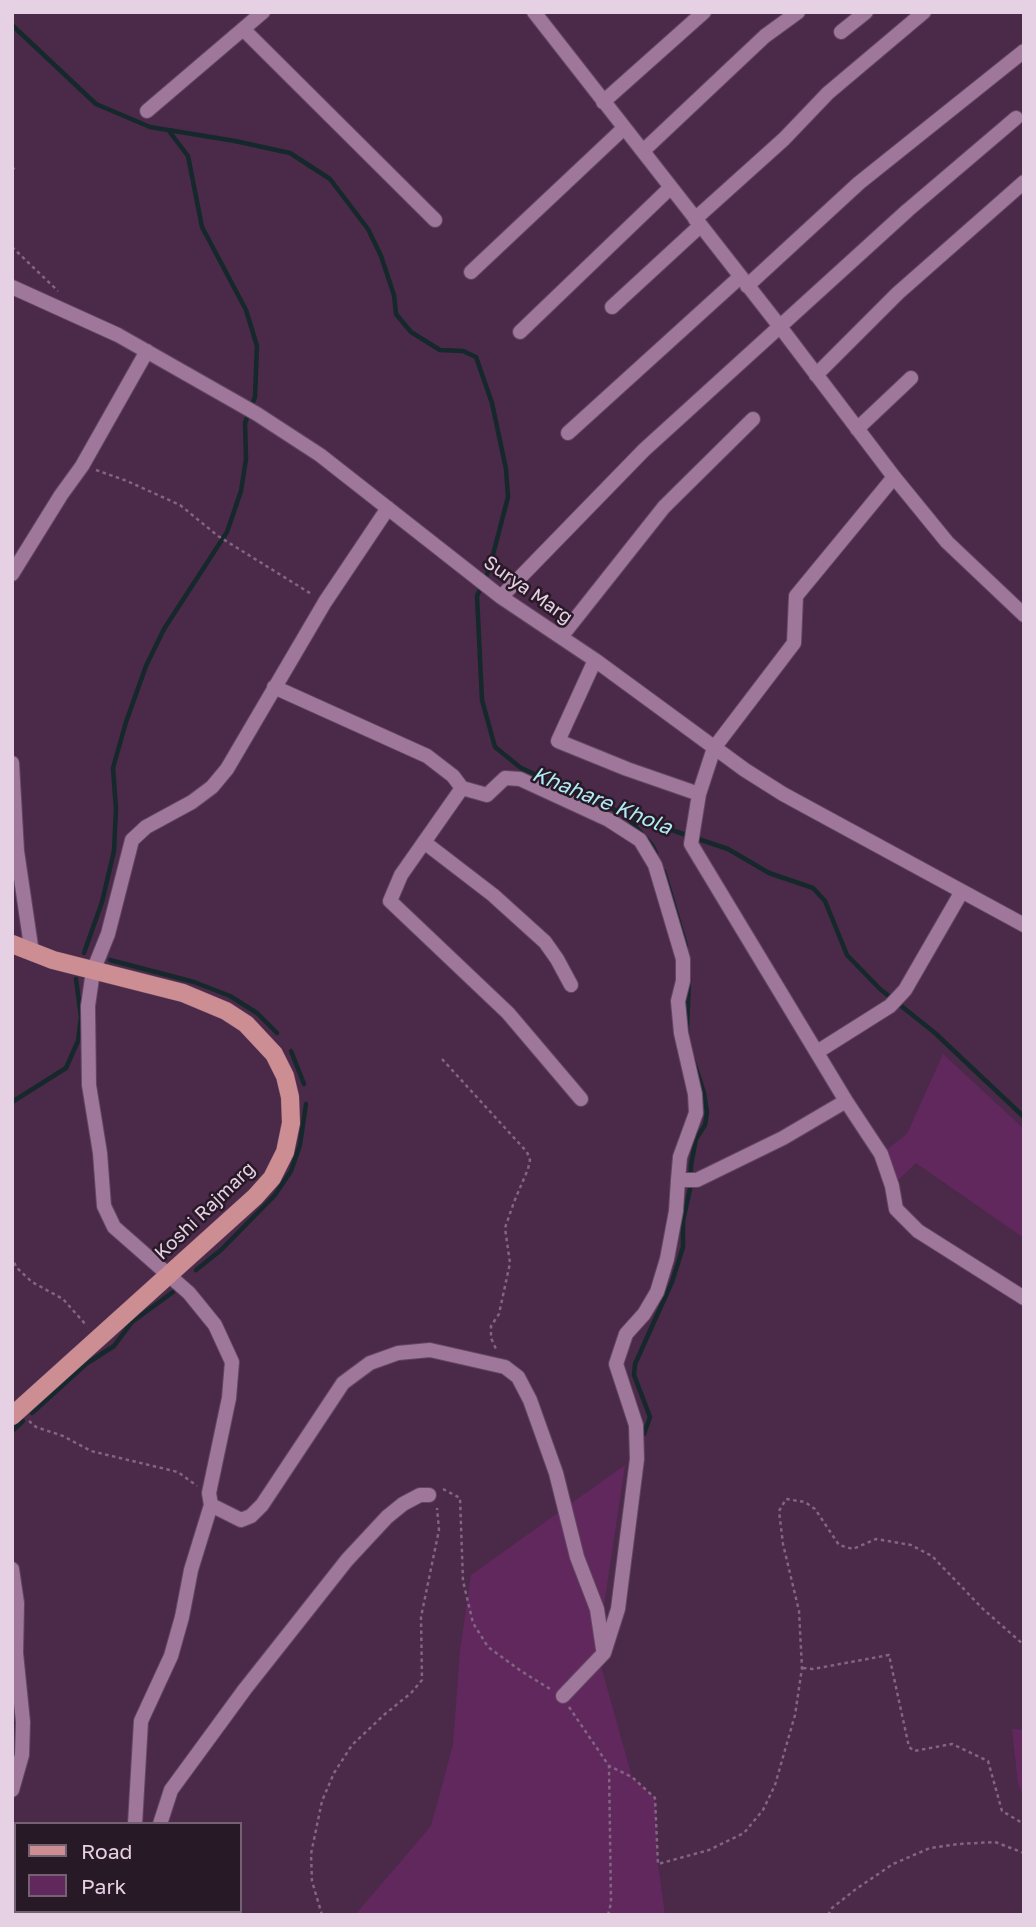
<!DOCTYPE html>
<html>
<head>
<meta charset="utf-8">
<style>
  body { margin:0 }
  #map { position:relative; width:1036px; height:1927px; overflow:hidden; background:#4b2949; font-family:"Golos Text",sans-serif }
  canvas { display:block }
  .frame { position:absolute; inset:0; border:14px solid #e6d0e4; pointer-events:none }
  .legend { position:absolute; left:14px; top:1822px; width:228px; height:91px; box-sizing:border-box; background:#281927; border:2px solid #746273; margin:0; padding:9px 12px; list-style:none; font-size:21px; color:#e6d0e4 }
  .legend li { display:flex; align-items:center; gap:14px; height:35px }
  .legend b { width:35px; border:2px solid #746273 }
</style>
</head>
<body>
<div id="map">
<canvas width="1036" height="1927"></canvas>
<div class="frame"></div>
<ul class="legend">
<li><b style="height:9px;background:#cc8d93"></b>Road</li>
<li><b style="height:19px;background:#61285e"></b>Park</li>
</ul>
</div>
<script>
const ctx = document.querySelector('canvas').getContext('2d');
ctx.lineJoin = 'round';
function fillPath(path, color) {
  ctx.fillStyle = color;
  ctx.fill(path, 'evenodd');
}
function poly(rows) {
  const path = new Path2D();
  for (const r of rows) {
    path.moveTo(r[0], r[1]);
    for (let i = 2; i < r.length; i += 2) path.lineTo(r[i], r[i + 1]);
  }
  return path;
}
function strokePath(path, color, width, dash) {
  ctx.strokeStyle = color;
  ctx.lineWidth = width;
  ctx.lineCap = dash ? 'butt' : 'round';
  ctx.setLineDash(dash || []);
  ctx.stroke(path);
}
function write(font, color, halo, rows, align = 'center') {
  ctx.font = font + ' "Golos Text",sans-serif';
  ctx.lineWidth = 5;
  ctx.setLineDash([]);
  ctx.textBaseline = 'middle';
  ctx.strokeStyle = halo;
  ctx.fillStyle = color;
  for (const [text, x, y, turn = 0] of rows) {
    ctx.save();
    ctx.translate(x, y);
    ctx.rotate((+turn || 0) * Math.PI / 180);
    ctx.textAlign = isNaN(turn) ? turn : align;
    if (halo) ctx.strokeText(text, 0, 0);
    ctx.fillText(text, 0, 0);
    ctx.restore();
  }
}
fillPath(poly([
  [943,1054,1024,1129,1024,1238,916,1163,892,1186,881,1154,907,1134],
  [625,1465,597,1652,632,1777,655,1798,658,1864,665,1915,355,1915,431,1826,453,1745,460,1651,471,1575],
  [1012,1729,1024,1730,1024,1799,1018,1783]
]), '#61285e');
strokePath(poly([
  [12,25,96,104,150,127,235,141,290,153,330,179,368,229,381,256,394,295,396,314,411,332,440,350,463,351,476,357,492,403,506,469,508,497,489,570,477,596,482,700,495,747,521,768,550,781,624,814,728,849,769,873,813,888,825,901,847,955,880,989,935,1033,1024,1117],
  [627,817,652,845,656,853],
  [664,871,686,946],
  [84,953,102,902,114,851,116,809,113,768,126,722,146,666,164,629,227,532,241,491,246,459,245,423,255,397,257,346,246,310,202,227,188,156,169,131],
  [110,960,194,982,230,996,257,1013,277,1033],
  [687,1030,689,979],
  [291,1051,304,1084],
  [12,1102,66,1068,78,1041,81,1017,76,979],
  [196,1270,221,1250,275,1195,291,1171,300,1145,306,1104],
  [32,1413,86,1364,114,1346,132,1322,173,1292],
  [12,1431,23,1421],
  [644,1434,650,1417,634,1375,635,1364,672,1282,683,1247,683,1221,690,1189,691,1165,696,1139,705,1125,707,1112,704,1093,693,1059]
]), '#15282b', 4.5);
const minor = poly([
  [534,12,781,328,894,477,947,542,1024,615],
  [243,29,435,220],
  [841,32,866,12],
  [603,102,704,12],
  [147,111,263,12],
  [643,151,765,36,798,12],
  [695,219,784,139,828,93,924,12],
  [471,272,624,128],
  [747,286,859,183,1024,51],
  [12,287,118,335,257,414,320,455,501,597,595,660,745,770,783,794,1024,925],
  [612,307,700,226],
  [520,332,670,188],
  [816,375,898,293,1024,182],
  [857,429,911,378],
  [568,433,740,277],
  [894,477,796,596,794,643,714,748,699,794,691,844,846,1101,881,1154,892,1186,896,1209,918,1231,1024,1298],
  [12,574,61,495,82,466,147,351],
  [501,597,644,450,908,210,1016,118],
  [561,637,664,507,753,419],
  [595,660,558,741,627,769,699,794],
  [274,687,427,756,453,776,462,788,401,875,390,901,508,1013,581,1099],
  [12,763,17,851,32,953],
  [462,788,487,795,505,778,520,779,609,820,640,840,655,865,683,959,683,981,678,1001,681,1033,695,1094,696,1113,680,1157,678,1180],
  [424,842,493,895,545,942,557,959,571,985],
  [817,1052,890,1006,905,990,961,893],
  [211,1505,241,1520,251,1516,262,1505,343,1383,370,1363,398,1353,430,1350,505,1367,518,1377,530,1400,556,1473,577,1557,597,1609,603,1649],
  [12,1569,17,1603,16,1653,23,1722,22,1755,12,1790],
  [563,1696,604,1653,618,1609,637,1459,636,1425,616,1364,626,1334,644,1314,657,1292,667,1259,676,1211,678,1180,697,1180,783,1138,846,1101],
  [135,1824,141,1721,171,1656,182,1617,191,1570,211,1505,209,1493,229,1398,232,1362,215,1325,189,1293,114,1227,104,1206,100,1153,89,1085,88,1006,93,971,108,934,132,840,146,827,192,802,212,787,227,769,325,602,388,508],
  [160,1824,171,1790,245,1689,347,1560,387,1517,403,1504,420,1495,429,1495],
  [12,1885,16,1895],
  [25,1911,27,1915]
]);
const primary = poly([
  [12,944,53,960,183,993,226,1011,246,1024,274,1054,285,1076,290,1097,291,1123,285,1152,272,1178,255,1197,12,1416]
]);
strokePath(minor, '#634662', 16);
strokePath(primary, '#634662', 19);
strokePath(poly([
  [12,167,15,170],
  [12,247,58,291],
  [96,470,127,481,180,505,218,536,313,595],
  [442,1059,527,1152,530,1160,528,1169,514,1202,505,1228,510,1263,499,1314,491,1326,491,1338,496,1349],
  [12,1256,16,1267,32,1282,63,1299,87,1326],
  [29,1421,36,1427,63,1436,91,1451,178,1472,197,1486],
  [443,1489,460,1498,463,1581,473,1623,488,1647,521,1671,550,1689],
  [803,1668,813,1669,889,1655,909,1747,914,1751,952,1744,988,1761,1002,1811,1024,1824],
  [569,1707,609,1766,632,1777,655,1798,658,1864,709,1850,744,1833,763,1810,775,1785,795,1715,802,1668,799,1611,783,1544,779,1511,786,1499,805,1502,815,1509,839,1545,853,1549,876,1539,911,1545,932,1556,983,1609,1024,1645],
  [322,1915,312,1881,311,1854,322,1801,334,1773,352,1745,385,1714,411,1693,422,1680,421,1617,439,1530,437,1508],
  [608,1915,611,1903,609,1766],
  [828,1915,832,1908,856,1889,893,1864,930,1848,959,1844,995,1842,1024,1853]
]), '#826580', 2.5, [3.5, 3.5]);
strokePath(minor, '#9e779b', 14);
strokePath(primary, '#cc8d93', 18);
write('19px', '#e6d0e4', '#281927', [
  ["Surya Marg",528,590,35],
  ["Koshi Rajmarg",205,1211,-44]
]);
write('italic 21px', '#b0ecf6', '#281927', [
  ["Khahare Khola",602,801,22]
]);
</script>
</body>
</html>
